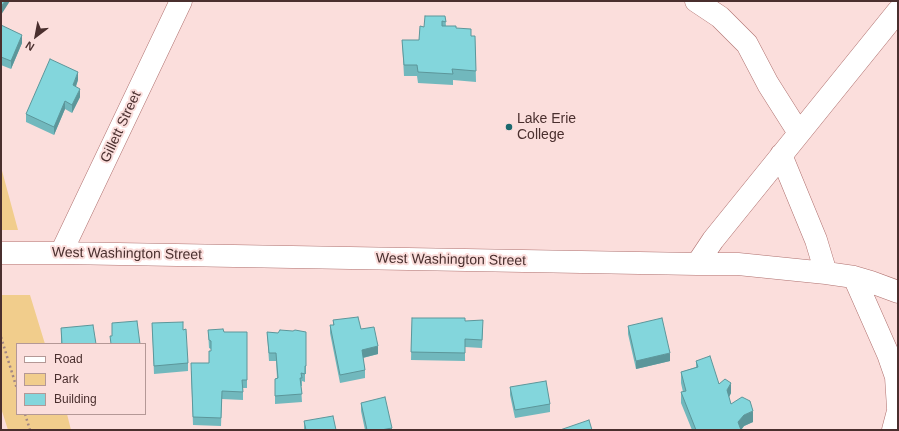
<!DOCTYPE html>
<html>
<head>
<meta charset="utf-8">
<style>
  body { margin:0 }
  #map { position:relative; width:899px; height:431px; overflow:hidden; background:#fbdedc; font-family:Helvetica,sans-serif }
  canvas { display:block }
  .frame { position:absolute; inset:0; border:2px solid #4a2f2e; pointer-events:none }
  .legend { position:absolute; left:16px; top:343px; width:130px; height:72px; box-sizing:border-box; background:#fbdedc; border:1px solid #b49896; margin:0; padding:5px 7px; list-style:none; font-size:12px; color:#4a2f2e }
  .legend li { display:flex; align-items:center; gap:8px; height:20px }
  .legend b { width:20px; border:1px solid #b49896 }
  .north { position:absolute; left:16px; top:16px; width:40px; height:40px; -webkit-text-stroke:3px #fbdedc; paint-order:stroke; rotate:212deg; font-size:11px; font-weight:700; line-height:16px; text-align:center; color:#4a2f2e }
  .north::after { content:''; display:block; margin:auto; width:14px; height:18px; background:#4a2f2e; clip-path:polygon(50% 0,100% 100%,50% 72%,0 100%) }
</style>
</head>
<body>
<div id="map">
<canvas width="899" height="431"></canvas>
<div class="frame"></div>
<ul class="legend">
<li><b style="height:5px;background:#fff"></b>Road</li>
<li><b style="height:11px;background:#f1cd8c"></b>Park</li>
<li><b style="height:11px;background:#83d6dc"></b>Building</li>
</ul>
<div class="north">N</div>
</div>
<script>
const ctx = document.querySelector('canvas').getContext('2d');
ctx.lineJoin = 'round';
function fillPath(path, color) {
  ctx.fillStyle = color;
  ctx.fill(path, 'evenodd');
}
function poly(rows) {
  const path = new Path2D();
  for (const r of rows) {
    path.moveTo(r[0], r[1]);
    for (let i = 2; i < r.length; i += 2) path.lineTo(r[i], r[i + 1]);
  }
  return path;
}
function strokePath(path, color, width, dash) {
  ctx.strokeStyle = color;
  ctx.lineWidth = width;
  ctx.lineCap = dash ? 'butt' : 'round';
  ctx.setLineDash(dash || []);
  ctx.stroke(path);
}
function write(font, color, halo, rows, align = 'center') {
  ctx.font = font + ' Helvetica,sans-serif';
  ctx.lineWidth = 4;
  ctx.setLineDash([]);
  ctx.textBaseline = 'middle';
  ctx.strokeStyle = halo;
  ctx.fillStyle = color;
  for (const [text, x, y, turn = 0] of rows) {
    ctx.save();
    ctx.translate(x, y);
    ctx.rotate((+turn || 0) * Math.PI / 180);
    ctx.textAlign = isNaN(turn) ? turn : align;
    if (halo) ctx.strokeText(text, 0, 0);
    ctx.fillText(text, 0, 0);
    ctx.restore();
  }
}
fillPath(poly([
  [1,167,18,230,1,230],
  [1,295,30,295,45,344,17,344,17,414,67,414,71,430,8,430,1,408]
]), '#f1cd8c');
const minor = poly([
  [696,1,720,17,747,44,768,84,799,133],
  [781,155,816,240,826,273],
  [1,253,61,253,697,264,738,264,826,273,854,277,871,282,898,292],
  [61,253,181,1],
  [697,264,713,240,898,11],
  [854,277,888,354,896,377,898,408],
  [893,430,898,411]
]);
strokePath(minor, '#af706e', 23);
strokePath(poly([
  [1,337,17,389],
  [25,414,30,430]
]), '#a28684', 2.5, [2, 3]);
strokePath(minor, '#fff', 22);
fillPath(poly([
  [445,16,446,26,456,28,471,36,475,36,476,82,453,80,453,85,418,83,417,76,404,76,402,40,419,40,424,27],
  [1,25,22,43,11,69,1,65],
  [78,80,76,87,80,97,72,113,65,109,54,135,26,122,26,114],
  [412,318,465,321,483,328,482,348,465,347,465,361,411,360],
  [333,320,361,329,378,354,363,358,365,370,365,378,340,383,330,333,330,325,333,325],
  [152,323,183,330,188,363,188,371,154,374],
  [628,326,670,361,636,369,628,334],
  [61,328,96,344,61,344],
  [208,330,224,332,247,332,247,388,243,388,243,400,222,399,221,426,193,425,191,371,209,363,211,351,211,349,209,348],
  [293,331,306,332,306,374,305,374,305,382,302,381,302,386,301,386,302,402,275,404,275,379,277,378,276,361,269,361,267,332,278,333],
  [696,361,719,384,731,393,729,397,731,404,753,422,744,426,741,430,692,430,681,403,681,392,683,392,681,383,681,372,696,367],
  [510,387,550,404,550,412,515,418,510,395],
  [361,403,392,430,365,430,361,411],
  [304,421,336,430,304,430]
]), '#71b8bd');
fillPath(poly([
  [5,1,10,1,1,15,1,7],
  [22,35,22,43,11,69,11,61],
  [78,72,78,80,73,93,73,85],
  [80,89,80,97,72,113,72,105],
  [65,101,65,109,54,135,54,127],
  [378,346,378,354,362,358,362,350],
  [670,353,670,361,636,369,636,361],
  [731,383,731,393,727,401,727,390],
  [753,411,753,422,744,426,741,430,738,422,744,415],
  [392,428,392,430,381,430]
]), '#5c969a');
const building = poly([
  [1,1,5,1,1,7,1,1],
  [425,16,445,16,446,22,442,21,442,26,456,26,456,28,471,29,471,36,475,36,476,71,452,69,453,74,418,72,417,65,404,65,402,40,419,40,420,26,424,27,425,16],
  [1,25,22,35,11,61,1,57,1,25],
  [50,59,78,72,73,85,80,89,72,105,65,101,54,127,26,114,50,59],
  [358,317,361,329,374,327,378,346,362,350,365,370,340,375,330,325,334,325,333,320,358,317],
  [412,318,465,318,465,321,483,320,482,340,465,339,465,353,411,352,412,318],
  [662,318,670,353,636,361,628,326,662,318],
  [137,321,140,344,111,344,110,336,112,336,112,323,137,321],
  [183,322,183,330,186,329,188,363,154,366,152,323,183,322],
  [93,325,96,344,62,344,61,328,93,325],
  [223,329,224,332,247,332,247,380,242,380,243,392,222,391,221,418,193,417,191,363,209,363,209,351,211,351,211,341,209,340,208,330,223,329],
  [280,330,293,331,295,330,306,332,306,366,305,366,305,374,301,373,302,378,300,378,302,394,275,396,275,379,278,378,276,353,269,353,267,332,278,333,280,330],
  [710,356,719,384,725,379,731,383,727,390,731,404,742,397,750,401,753,411,744,415,738,422,741,430,696,430,681,392,686,391,681,372,698,367,696,361,710,356],
  [546,381,550,404,515,410,510,387,546,381],
  [385,397,392,428,381,430,367,430,361,403,385,397],
  [333,416,336,430,306,430,304,421,333,416],
  [589,420,592,430,560,430,589,420]
]);
fillPath(building, '#83d6dc');
strokePath(building, '#5c969a', 1);
for (const [x, y, r, color] of [
  [509,127,4,"#1b686e"]
]) {
  const dot = new Path2D();
  dot.arc(x, y, r, 0, 2 * Math.PI);
  ctx.fillStyle = color;
  ctx.fill(dot);
  strokePath(dot, '#fbdedc', 1.5);
}
write('14px', '#4a2f2e', '#fbdedc', [
  ["Lake Erie",517,119],
  ["College",517,135]
], 'left');
write('14px', '#4a2f2e', '#fbdedc', [
  ["Gillett Street",121,127,-65],
  ["West Washington Street",127,254,1],
  ["West Washington Street",451,260,1]
]);
</script>
</body>
</html>
